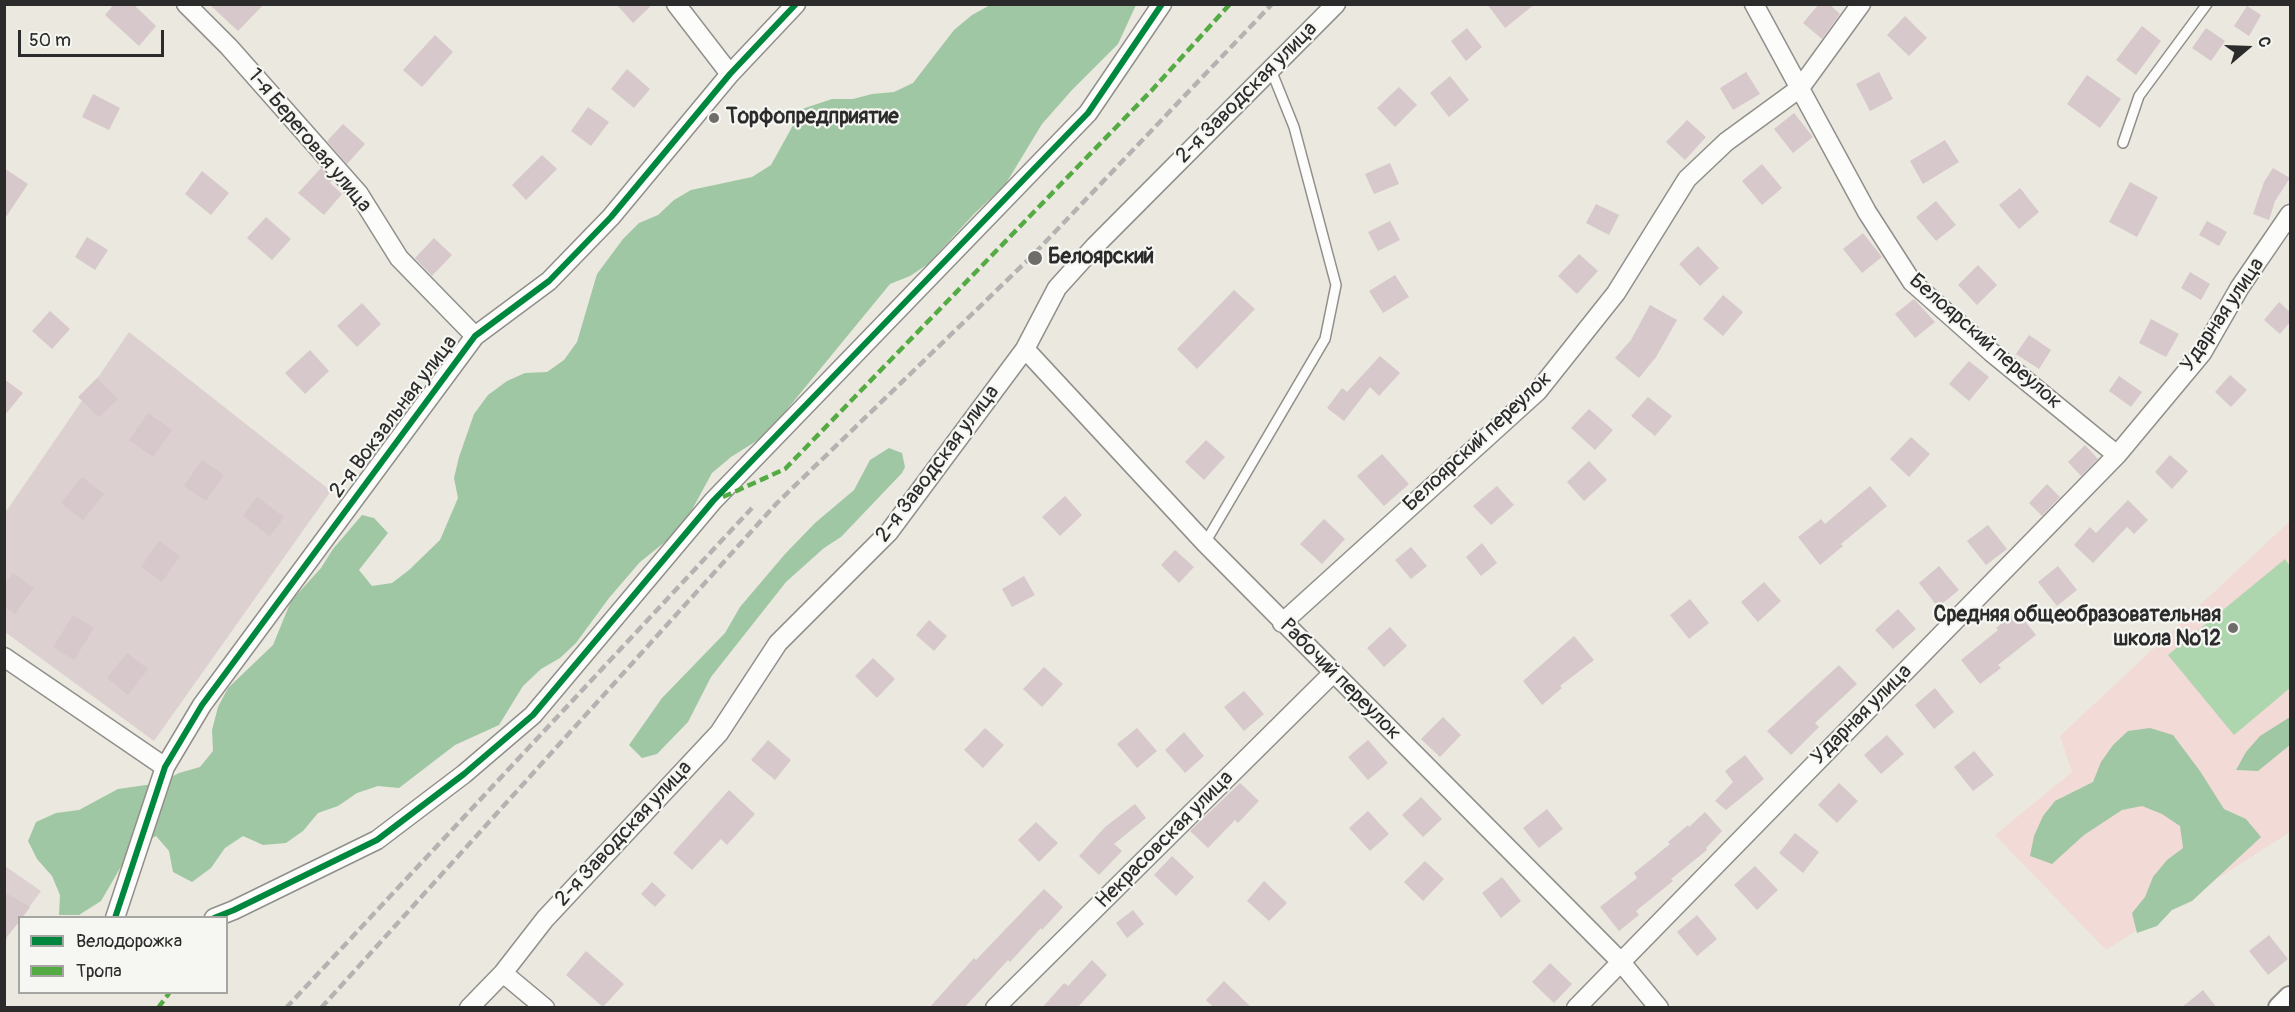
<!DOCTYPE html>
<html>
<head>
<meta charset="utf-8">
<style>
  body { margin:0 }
  #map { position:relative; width:2295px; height:1012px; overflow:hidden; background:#ebe8df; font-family:Pangolin,sans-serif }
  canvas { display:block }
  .frame { position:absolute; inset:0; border:6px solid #2b2b2b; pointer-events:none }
  .legend { position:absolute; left:18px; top:916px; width:210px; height:78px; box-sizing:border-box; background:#f6f6f2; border:2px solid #a5a5a2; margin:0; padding:8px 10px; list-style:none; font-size:18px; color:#2b2b2b }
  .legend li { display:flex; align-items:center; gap:12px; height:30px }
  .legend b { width:30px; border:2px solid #a5a5a2 }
  .north { position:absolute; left:2217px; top:18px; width:60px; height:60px; -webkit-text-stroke:4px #f6f6f2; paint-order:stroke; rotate:71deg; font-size:16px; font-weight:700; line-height:24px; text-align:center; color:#2b2b2b }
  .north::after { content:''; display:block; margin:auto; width:21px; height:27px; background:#2b2b2b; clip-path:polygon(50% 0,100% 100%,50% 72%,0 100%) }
  .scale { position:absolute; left:18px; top:30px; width:146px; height:27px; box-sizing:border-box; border:3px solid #2b2b2b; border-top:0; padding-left:8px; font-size:18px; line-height:21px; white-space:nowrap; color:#2b2b2b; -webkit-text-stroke:4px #f6f6f2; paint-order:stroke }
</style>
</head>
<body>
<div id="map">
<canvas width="2295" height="1012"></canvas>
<div class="frame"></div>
<ul class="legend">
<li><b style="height:8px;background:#00873e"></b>Велодорожка</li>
<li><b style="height:8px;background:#54ab44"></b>Тропа</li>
</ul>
<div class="north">С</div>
<div class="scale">50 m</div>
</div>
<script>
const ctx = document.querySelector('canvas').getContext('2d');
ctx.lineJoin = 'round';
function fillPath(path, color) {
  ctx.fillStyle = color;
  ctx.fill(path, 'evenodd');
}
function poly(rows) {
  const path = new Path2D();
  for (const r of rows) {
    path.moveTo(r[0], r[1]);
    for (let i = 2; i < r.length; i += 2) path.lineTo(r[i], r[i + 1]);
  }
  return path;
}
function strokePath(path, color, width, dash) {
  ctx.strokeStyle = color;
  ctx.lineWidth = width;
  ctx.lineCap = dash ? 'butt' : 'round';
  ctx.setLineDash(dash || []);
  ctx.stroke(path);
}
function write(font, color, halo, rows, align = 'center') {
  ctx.font = font + ' Pangolin,sans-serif';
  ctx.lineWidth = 4.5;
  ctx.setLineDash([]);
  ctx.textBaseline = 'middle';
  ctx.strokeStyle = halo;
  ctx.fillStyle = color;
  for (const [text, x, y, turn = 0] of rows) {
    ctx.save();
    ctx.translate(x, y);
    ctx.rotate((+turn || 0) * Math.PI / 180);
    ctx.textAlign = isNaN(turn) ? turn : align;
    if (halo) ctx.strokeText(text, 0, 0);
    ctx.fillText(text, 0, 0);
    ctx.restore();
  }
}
fillPath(poly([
  [2290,521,2290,832,2106,950,1995,835,2072,772,2060,736]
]), '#f2dad7');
fillPath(poly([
  [129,332,331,491,154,741,5,632,5,513],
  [5,866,41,891,22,917,20,918,19,921,7,937,5,947]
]), '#ddd0d1');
fillPath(poly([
  [2285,559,2290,566,2290,688,2234,735,2168,655]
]), '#add6ae');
fillPath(poly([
  [990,5,1136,5,1118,44,1072,90,1042,124,1005,185,974,214,928,264,910,276,890,284,766,435,731,457,712,473,688,517,675,534,640,562,609,598,576,643,560,658,541,669,523,686,499,725,455,745,399,788,378,786,357,793,338,806,318,813,303,831,286,843,263,845,243,836,225,848,211,868,192,882,173,872,169,851,156,836,137,847,126,858,101,901,79,915,59,915,60,895,52,876,37,859,28,841,36,822,56,813,79,810,118,789,160,783,179,773,200,767,213,751,212,730,218,707,228,688,273,645,291,601,321,568,333,549,362,515,374,518,388,533,359,570,372,586,392,583,409,570,440,540,458,498,454,478,459,457,474,414,488,395,507,381,525,373,547,372,564,360,577,342,597,274,623,239,639,223,658,215,674,200,691,190,752,177,771,165,802,109,832,99,853,99,872,94,894,92,913,83,954,30,972,15],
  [889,448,902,453,905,467,902,473,841,537,824,548,786,582,711,677,688,722,657,754,642,758,629,745,662,698,725,633,740,607,785,554,815,523,854,490,870,460],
  [2290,717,2290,745,2258,771,2236,770,2246,752,2260,736],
  [2150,728,2173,735,2200,771,2224,809,2246,819,2261,837,2192,901,2172,910,2157,926,2137,933,2132,913,2145,897,2153,877,2167,860,2183,848,2180,826,2162,814,2142,806,2122,810,2084,835,2052,864,2030,856,2034,836,2043,816,2055,801,2093,782,2101,762,2113,745,2128,731]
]), '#a0c7a3');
fillPath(poly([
  [114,4,133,4,156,26,139,46,105,15],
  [209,4,264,4,238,31],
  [616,4,653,4,633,23],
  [1487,4,1535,4,1505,28],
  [1819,4,1829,4,1840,14,1822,39,1803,23],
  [2247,6,2261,15,2249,36,2234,26],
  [1905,16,1927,38,1909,56,1887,35],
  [2142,26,2161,41,2136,75,2116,60],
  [1467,28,1482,47,1466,61,1451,41],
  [2206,28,2225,41,2211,61,2192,48],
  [435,35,453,52,422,87,403,70],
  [627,69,650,89,634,108,611,89],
  [1746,72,1760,94,1733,110,1720,88],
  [1879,72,1893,99,1870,111,1856,84],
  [2087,75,2121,99,2100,128,2067,104],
  [1450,76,1469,100,1449,117,1430,93],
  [1399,87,1417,105,1395,127,1377,108],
  [93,94,120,108,109,130,82,117],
  [588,107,609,122,591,146,571,131],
  [1794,113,1813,137,1793,153,1774,129],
  [1687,120,1706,137,1685,160,1666,142],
  [343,124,365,144,347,164,327,141],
  [1945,140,1959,162,1923,184,1910,161],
  [542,155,557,169,526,200,512,185],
  [1390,163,1399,184,1374,194,1365,174],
  [1762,164,1782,188,1762,205,1742,181],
  [4,168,28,184,4,220],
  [321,168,332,180,330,183,342,194,324,215,298,193],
  [2273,168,2290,178,2275,201,2269,220,2253,214,2264,182],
  [202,171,229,193,211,215,185,194],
  [2130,182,2158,197,2137,237,2109,222],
  [2020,188,2039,212,2019,229,1999,205],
  [1936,201,1956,225,1936,241,1916,217],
  [1596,204,1619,215,1609,235,1586,223],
  [266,217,291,239,272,260,247,238],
  [1390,221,1400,240,1378,251,1368,232],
  [2207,221,2227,232,2219,246,2199,235],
  [1863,233,1882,257,1862,273,1843,249],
  [87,237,108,250,95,270,75,257],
  [434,238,452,255,432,276,415,258],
  [1698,246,1719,268,1700,286,1679,264],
  [1579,254,1598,271,1577,294,1558,276],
  [1978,265,1997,285,1977,305,1958,285],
  [2190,272,2210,284,2201,300,2181,288],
  [1395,275,1409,297,1383,313,1369,291],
  [1234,290,1255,309,1197,369,1177,349],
  [1723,295,1743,312,1723,336,1703,319],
  [1914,299,1935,322,1915,338,1895,314],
  [2279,302,2290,312,2290,322,2280,334,2264,320],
  [362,303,381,324,357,347,337,326],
  [1650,305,1677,320,1656,357,1639,378,1615,358,1631,340],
  [50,311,70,329,52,349,32,331],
  [2151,319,2179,334,2166,357,2139,343],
  [2029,335,2051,350,2039,369,2016,354],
  [310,350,329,371,305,394,285,373],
  [1380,356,1400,373,1379,396,1370,387,1344,421,1327,408,1342,388,1347,392],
  [1969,361,1989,377,1969,401,1949,384],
  [2230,375,2247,390,2231,407,2215,392],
  [2119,376,2142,392,2131,407,2109,391],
  [97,378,118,399,99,417,78,397],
  [4,379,23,393,4,416],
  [1648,397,1672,416,1655,436,1631,416],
  [1589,409,1613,430,1595,450,1571,428],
  [148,413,172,430,153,457,129,440],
  [1911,437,1930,454,1909,477,1890,459],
  [1206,440,1225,457,1204,480,1185,462],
  [2085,445,2098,459,2081,476,2068,462],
  [1382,454,1409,484,1384,506,1357,476],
  [2170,455,2188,471,2172,489,2155,472],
  [202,460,224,475,206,501,184,486],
  [1589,461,1607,480,1584,501,1567,482],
  [82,477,104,494,83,520,61,503],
  [2047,484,2060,497,2042,516,2029,503],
  [1497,486,1514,505,1491,525,1473,506],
  [1870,486,1887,506,1841,544,1843,546,1820,565,1798,537,1821,519,1825,524],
  [1065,496,1082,515,1060,536,1042,517],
  [257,497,284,517,270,536,243,516],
  [2128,500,2148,520,2134,534,2127,527,2093,563,2074,545,2090,527,2096,533],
  [1324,519,1345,539,1322,564,1300,544],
  [1988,525,2007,549,1986,565,1967,541],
  [159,541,180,556,162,582,141,567],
  [1482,543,1497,563,1481,576,1466,557],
  [1411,547,1427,566,1411,579,1395,560],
  [1175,550,1194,567,1179,583,1161,565],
  [1939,566,1959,590,1938,607,1919,583],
  [2058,566,2077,590,2057,606,2038,582],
  [13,573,34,588,15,614,4,606,4,585],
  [1024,576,1035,595,1012,607,1002,589],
  [1764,582,1781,601,1758,622,1741,602],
  [1690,599,1709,623,1689,639,1670,615],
  [1898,609,1916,629,1893,649,1875,630],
  [2017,611,2036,635,1998,665,2001,668,1980,684,1961,660,1998,630,1996,628],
  [73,615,94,628,74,660,53,647],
  [929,620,947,636,934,651,916,635],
  [1390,627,1407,646,1384,667,1367,648],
  [1574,636,1594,660,1560,686,1562,688,1542,705,1523,681],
  [127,653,148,669,128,695,107,678],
  [873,658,895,679,877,698,855,676],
  [1839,665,1857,684,1815,723,1819,727,1791,755,1767,731],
  [1044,667,1063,684,1042,707,1023,689],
  [1935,688,1954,712,1934,729,1915,705],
  [1244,691,1264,714,1244,731,1224,707],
  [1443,717,1461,735,1440,757,1421,739],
  [985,728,1004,745,983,768,964,750],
  [1137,728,1157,751,1137,768,1117,744],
  [1184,732,1204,756,1185,773,1165,750],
  [1887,735,1904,754,1881,774,1864,755],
  [768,740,791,760,775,780,751,760],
  [1368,740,1388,763,1368,780,1348,757],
  [1974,751,1994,775,1973,791,1954,767],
  [1745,755,1764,779,1726,810,1715,801,1733,782,1725,771],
  [1240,783,1259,801,1238,823,1235,820,1208,848,1190,831],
  [1839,783,1858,801,1837,823,1818,805],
  [729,790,755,814,727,845,721,839,692,870,673,853],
  [1421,797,1442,819,1423,837,1402,815],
  [1135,804,1146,818,1114,844,1122,851,1099,875,1079,856,1105,827],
  [1547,809,1563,829,1539,848,1523,828],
  [1368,811,1389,834,1370,851,1349,828],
  [1705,812,1722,831,1706,848,1707,850,1671,879,1673,881,1636,911,1639,915,1619,931,1600,907,1637,878,1634,873,1670,844,1668,842,1688,825,1689,827],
  [1036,822,1058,843,1039,862,1018,840],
  [1795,833,1819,852,1803,873,1779,853],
  [1172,856,1194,877,1176,896,1154,875],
  [1425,861,1444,879,1423,901,1404,882],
  [1755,866,1778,890,1757,910,1734,885],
  [1502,877,1521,901,1501,918,1482,893],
  [1264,881,1287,903,1269,921,1247,901],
  [652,882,666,895,655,907,641,894],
  [1044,889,1063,907,1042,930,1041,928,1010,962,1008,960,964,1008,929,1008,974,958,976,960],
  [4,892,30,907,22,918,20,918,20,921,4,940],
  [1133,910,1144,924,1127,938,1116,923],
  [1697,915,1717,939,1697,956,1677,932],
  [2269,935,2288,959,2268,975,2249,951],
  [586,951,624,984,603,1007,566,975],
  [1092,960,1107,975,1077,1008,1042,1008,1064,983,1068,986],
  [1550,963,1572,984,1554,1003,1532,982],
  [1224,981,1252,1008,1214,1008,1206,1000],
  [2203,990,2217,1008,2181,1008]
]), '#d6c8cb');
const service = poly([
  [2123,143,2139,96,2207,4],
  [1205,543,1325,339,1336,285,1294,127,1271,70]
]);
const minor = poly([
  [186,4,229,47,359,194,399,258,475,336],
  [676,4,730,74],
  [1754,4,1867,212,1912,282,1991,352,2117,455],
  [1025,349,1205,543,1620,961,1659,1008],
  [1282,623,1538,391,1616,293,1687,179,1726,142,1800,88,1861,4],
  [4,657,165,767],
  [115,918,165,767,202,705,475,336,549,281,611,217,730,74,796,4],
  [214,918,234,910,377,840,464,774,533,715,713,501,1088,113,1162,4],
  [503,973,545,1008],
  [469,1008,503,973,545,919,719,733,778,643,889,532,1025,349,1057,288,1095,246,1336,4],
  [995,1008,1334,672],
  [1576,1008,2117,455,2202,353,2240,287,2290,214]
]);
const tertiary = poly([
  [2280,1008,2290,998]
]);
strokePath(service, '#918f8b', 12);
strokePath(minor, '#918f8b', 21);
strokePath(tertiary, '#918f8b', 26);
strokePath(service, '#fcfcfa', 9);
strokePath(minor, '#fcfcfa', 18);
strokePath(tertiary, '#fcfcfa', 22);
strokePath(poly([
  [286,1008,752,508],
  [321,1008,777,503,1032,256,1272,4]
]), '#b4b3b2', 4.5, [9, 4.5]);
strokePath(poly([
  [723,497,785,469,1152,90,1230,4],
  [158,1008,170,992]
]), '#54ab44', 4.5, [9, 4.5]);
strokePath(poly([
  [115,918,165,767,202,705,475,336,549,281,611,217,730,74,796,4],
  [214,918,234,910,377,840,464,774,533,715,713,501,1088,113,1162,4]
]), '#00873e', 6);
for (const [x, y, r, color] of [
  [714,118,6,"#6e6d6a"],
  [1035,258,8,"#6e6d6a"],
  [2233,628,6,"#6e6d6a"]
]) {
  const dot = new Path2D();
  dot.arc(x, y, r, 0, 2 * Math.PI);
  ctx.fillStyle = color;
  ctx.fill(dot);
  strokePath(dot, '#f6f6f2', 2);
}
write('21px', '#2b2b2b', '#f6f6f2', [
  ["2-я Заводская улица",1247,93,-45],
  ["1-я Береговая улица",309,141,50],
  ["Ударная улица",2223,315,-56],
  ["Белоярский переулок",1985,342,41],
  ["2-я Вокзальная улица",394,417,-53],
  ["Белоярский переулок",1478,442,-43],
  ["2-я Заводская улица",938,464,-53],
  ["Рабочий переулок",1340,680,45],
  ["Ударная улица",1862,715,-45],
  ["2-я Заводская улица",624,834,-47],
  ["Некрасовская улица",1165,840,-45]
]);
write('bold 21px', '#2b2b2b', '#f6f6f2', [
  ["Торфопредприятие",726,118],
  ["Белоярский",1048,258],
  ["Средняя общеобразовательная",2221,616,"right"],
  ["школа №12",2221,640,"right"]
], 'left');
</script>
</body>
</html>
